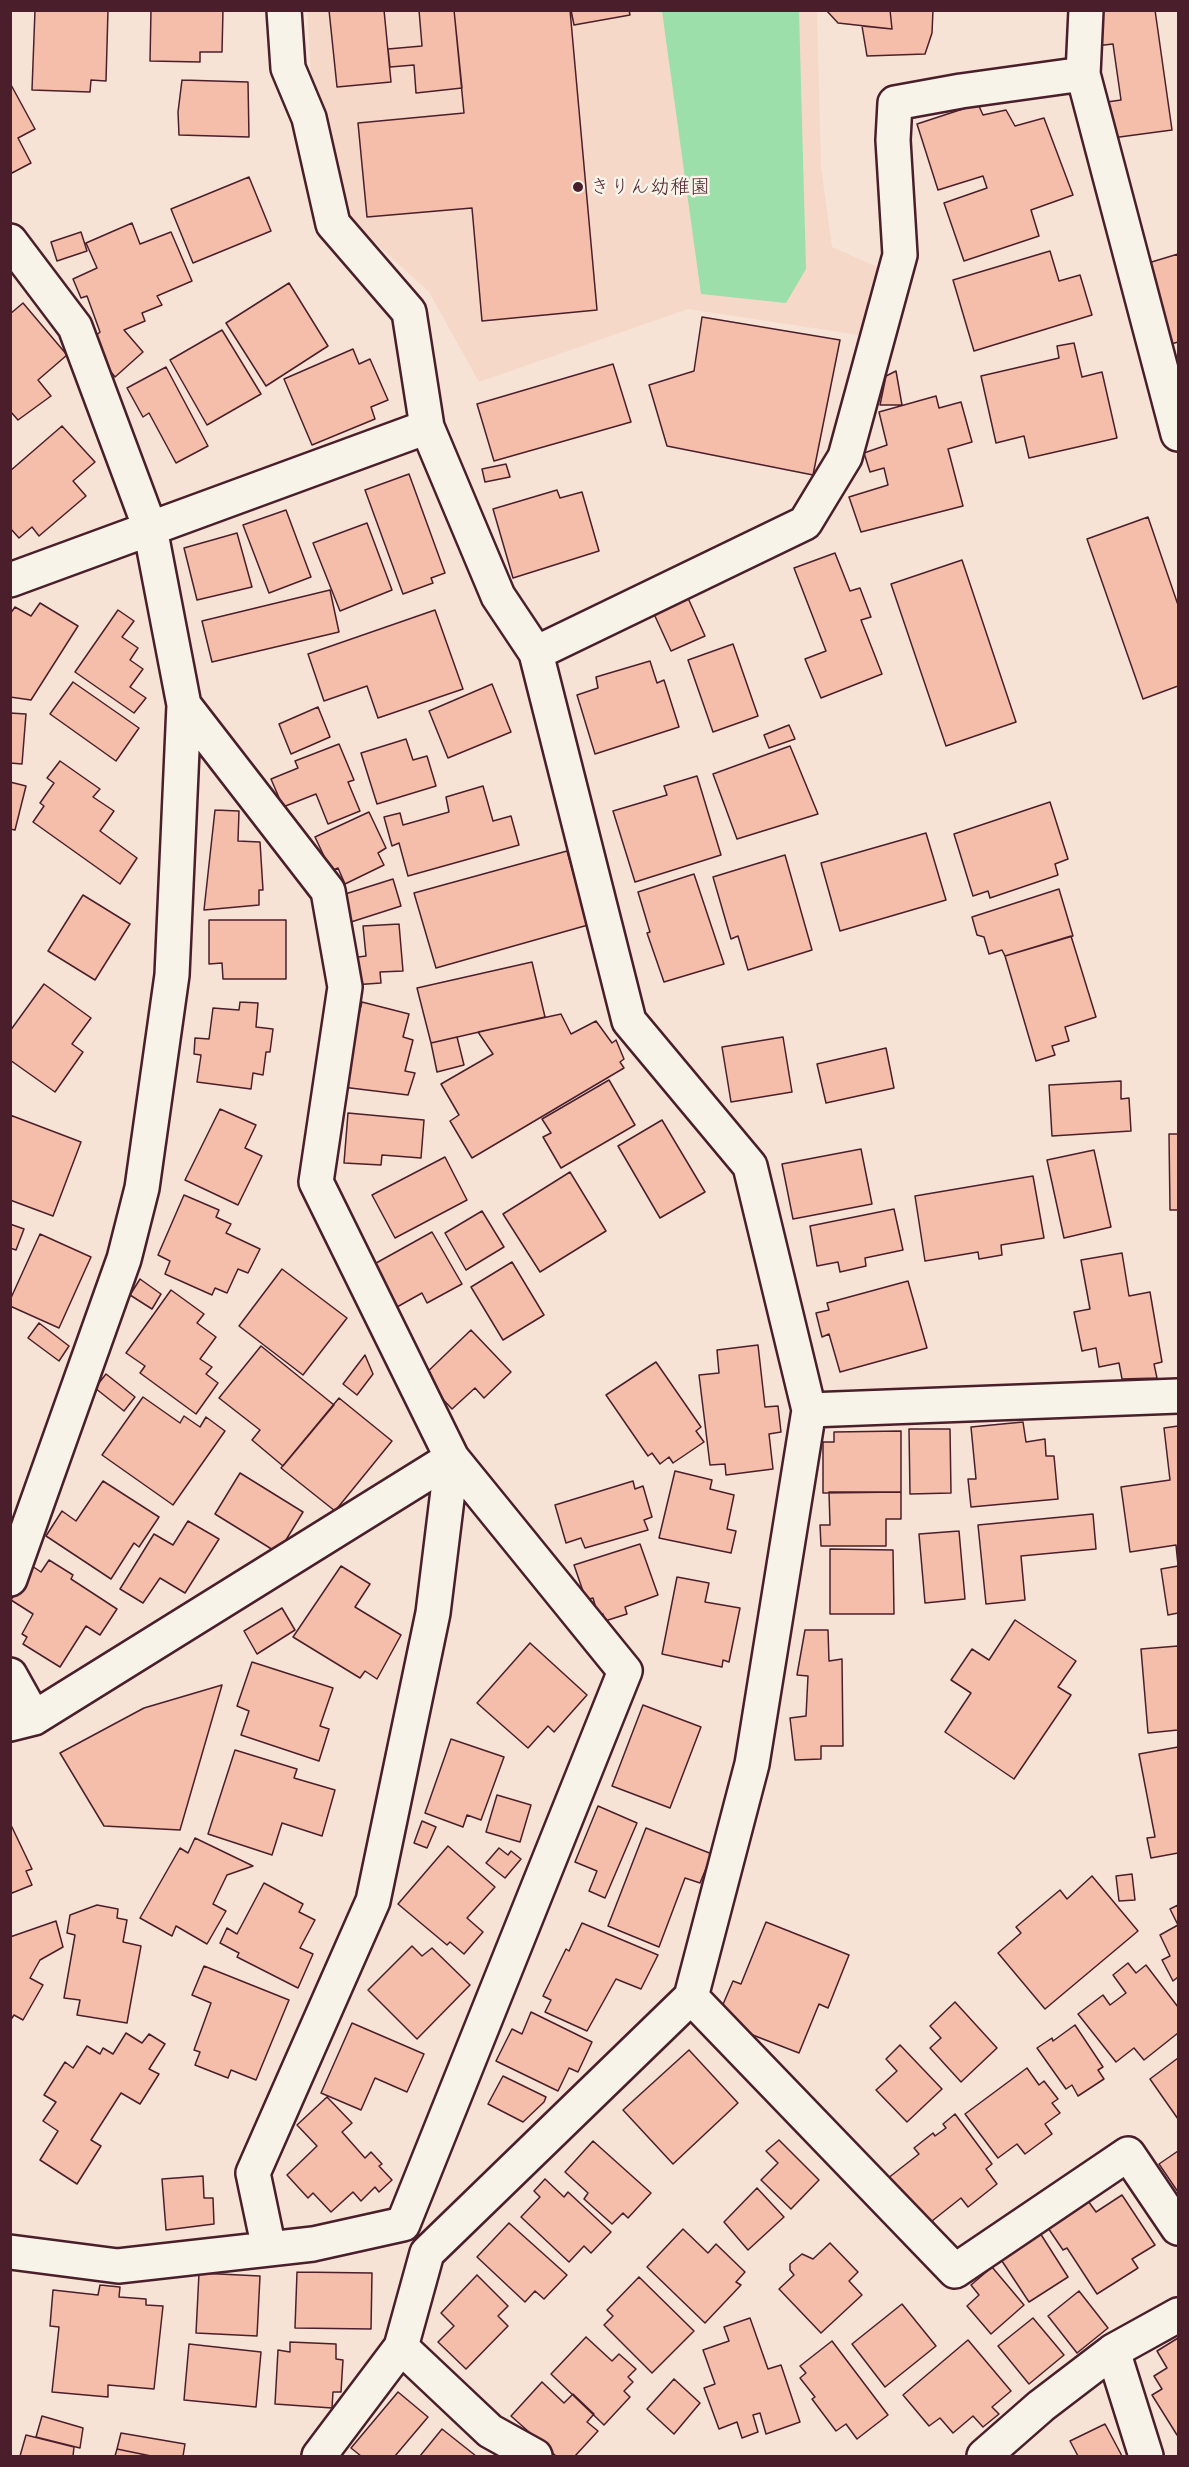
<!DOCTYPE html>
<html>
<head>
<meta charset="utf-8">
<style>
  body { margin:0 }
  #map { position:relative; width:1189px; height:2467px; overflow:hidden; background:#f6e3d5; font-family:Delius,sans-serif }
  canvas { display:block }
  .frame { position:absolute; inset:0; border:12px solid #4a1f2b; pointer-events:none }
</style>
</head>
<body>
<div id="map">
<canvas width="1189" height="2467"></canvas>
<div class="frame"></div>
</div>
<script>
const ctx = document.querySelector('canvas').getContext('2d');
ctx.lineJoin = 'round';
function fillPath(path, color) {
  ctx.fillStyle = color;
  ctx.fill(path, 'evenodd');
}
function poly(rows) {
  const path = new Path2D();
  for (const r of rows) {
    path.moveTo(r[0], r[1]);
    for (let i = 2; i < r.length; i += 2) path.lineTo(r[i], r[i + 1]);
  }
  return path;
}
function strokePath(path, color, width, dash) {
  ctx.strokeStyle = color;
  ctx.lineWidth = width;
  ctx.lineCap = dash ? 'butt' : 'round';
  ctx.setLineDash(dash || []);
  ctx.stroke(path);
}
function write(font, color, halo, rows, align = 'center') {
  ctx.font = font + ' Delius,"Klee One",sans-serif';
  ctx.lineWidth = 5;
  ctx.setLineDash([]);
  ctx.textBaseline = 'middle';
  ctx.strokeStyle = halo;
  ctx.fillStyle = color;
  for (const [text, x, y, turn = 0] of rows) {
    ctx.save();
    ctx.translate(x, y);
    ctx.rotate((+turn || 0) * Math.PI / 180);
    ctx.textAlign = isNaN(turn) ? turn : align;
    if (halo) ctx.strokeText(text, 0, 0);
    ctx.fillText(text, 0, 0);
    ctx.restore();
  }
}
fillPath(poly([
  [307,11,817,11,821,167,832,247,882,269,865,336,688,309,479,382,429,292,336,207,312,88]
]), '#f6d8c8');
fillPath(poly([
  [662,11,799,11,806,269,786,303,701,294]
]), '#9cdfaa');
const building = poly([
  [35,10,108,10,106,81,91,80,90,92,32,90,35,10],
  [151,10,223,10,222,52,200,52,200,62,150,61,151,10],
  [329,10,384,10,391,82,337,87,329,10],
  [419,10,454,10,462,88,416,93,414,65,390,67,388,49,422,46,419,10],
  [454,10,570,10,597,310,482,321,472,208,367,217,358,123,464,113,454,10],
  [571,10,629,10,630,15,574,25,571,10],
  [826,10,890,10,892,29,838,23,826,10],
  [890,10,933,10,932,33,925,54,867,56,862,26,892,29,890,10],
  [1095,10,1155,10,1172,130,1112,138,1107,102,1121,100,1113,44,1095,46,1095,10],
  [182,80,248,82,249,137,179,135,178,112,182,80],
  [10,83,35,129,18,138,31,163,10,174,10,83],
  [978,104,983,115,1006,110,1015,126,1044,118,1073,195,1031,210,1039,236,964,261,944,203,987,188,983,176,938,190,917,124,978,104],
  [249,177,271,231,193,263,171,209,249,177],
  [132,223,140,244,171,232,192,281,157,296,162,305,142,313,145,321,124,330,143,352,115,377,88,343,100,332,87,296,81,298,73,279,97,268,86,243,132,223],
  [81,232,87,251,57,261,51,242,81,232],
  [1050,251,1059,281,1080,275,1092,315,974,351,953,280,1050,251],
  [1178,254,1178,342,1168,345,1145,264,1178,254],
  [289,283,328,346,266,386,226,323,289,283],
  [23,303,67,355,38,380,51,396,18,420,10,411,10,314,23,303],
  [702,317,840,340,813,475,667,446,649,385,694,371,702,317],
  [222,330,261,394,207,425,170,360,222,330],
  [1074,343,1082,377,1102,372,1117,438,1029,458,1024,436,996,443,981,376,1059,358,1057,346,1074,343],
  [353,349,359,364,370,359,388,400,371,407,375,419,312,445,284,379,353,349],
  [613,364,631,422,494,461,477,404,613,364],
  [166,367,208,446,176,463,149,413,143,417,127,388,166,367],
  [896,371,902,405,880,405,886,376,896,371],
  [936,396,939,408,961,402,972,442,948,449,963,506,861,532,849,497,888,485,884,468,870,472,864,453,887,445,879,412,936,396],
  [62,426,95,462,73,481,86,496,39,536,32,527,19,538,10,528,10,471,62,426],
  [506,464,510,477,485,482,482,469,506,464],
  [409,474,445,573,431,578,433,583,403,594,365,490,409,474],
  [557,490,560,498,582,492,599,551,513,578,493,509,557,490],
  [286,510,311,577,269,593,243,525,286,510],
  [1148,517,1178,605,1178,686,1143,699,1087,539,1148,517],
  [367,523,392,590,340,611,313,543,367,523],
  [237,533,252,587,197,600,184,548,237,533],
  [835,553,850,591,860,588,871,617,861,620,882,674,821,698,805,659,826,651,794,568,835,553],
  [962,560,1016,722,946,746,891,584,962,560],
  [330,590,339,632,212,662,202,621,330,590],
  [688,598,705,636,671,651,654,614,688,598],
  [40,603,78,626,31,700,10,697,10,614,15,607,31,616,40,603],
  [118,610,134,621,122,637,138,648,130,660,143,669,130,687,146,698,134,713,75,672,118,610],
  [435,610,463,689,378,718,367,686,324,701,308,654,435,610],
  [733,644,758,716,713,732,688,660,733,644],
  [650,661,657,683,664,680,679,727,595,754,577,695,598,688,596,677,650,661],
  [73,682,139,728,116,761,50,714,73,682],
  [492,684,511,732,448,758,429,711,492,684],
  [318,707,330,737,291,754,279,724,318,707],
  [10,713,26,714,22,764,10,763,10,713],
  [789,725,795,739,769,748,764,735,789,725],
  [406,739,413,760,427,756,436,786,377,804,361,753,406,739],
  [339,744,354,780,348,782,360,811,328,824,316,794,283,807,271,779,298,768,295,761,339,744],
  [790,746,818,814,737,839,713,774,790,746],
  [60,761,100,789,93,797,114,811,100,831,137,858,120,884,33,822,44,806,40,803,54,783,47,778,60,761],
  [697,776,721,855,635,882,613,811,667,795,664,786,697,776],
  [10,782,26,786,15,830,10,829,10,782],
  [483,786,493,821,511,816,519,845,408,876,399,843,392,846,384,817,400,813,403,825,449,812,446,797,483,786],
  [1050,802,1068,859,1055,864,1058,875,990,898,988,891,973,896,954,834,1050,802],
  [215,810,239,811,238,841,260,842,263,890,259,890,259,905,204,910,215,810],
  [369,812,386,848,378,853,384,865,345,884,338,868,331,871,315,837,369,812],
  [926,833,946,900,840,931,821,863,926,833],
  [567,851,588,925,436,968,414,893,567,851],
  [785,855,812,950,748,970,738,936,731,939,713,877,785,855],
  [694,874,724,964,664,982,647,933,650,932,638,892,694,874],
  [393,879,401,906,351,922,342,895,393,879],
  [1059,889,1073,936,1005,956,1002,950,989,954,984,937,977,935,972,917,1059,889],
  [83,895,130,924,95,980,48,951,83,895],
  [209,920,286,920,286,979,223,979,222,963,209,964,209,920],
  [399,924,403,971,380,972,381,983,353,985,351,958,366,956,363,926,399,924],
  [1071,936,1096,1017,1065,1027,1069,1041,1052,1046,1055,1055,1036,1061,1005,956,1071,936],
  [532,962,545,1017,431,1043,417,988,532,962],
  [44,984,91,1018,72,1044,83,1052,55,1092,10,1060,10,1031,44,984],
  [240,1002,258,1003,256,1027,273,1029,270,1052,266,1052,263,1075,253,1073,251,1089,197,1082,201,1055,194,1054,195,1038,209,1039,213,1008,239,1010,240,1002],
  [362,1002,409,1014,403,1037,413,1040,405,1071,415,1073,408,1095,334,1086,355,1030,362,1002],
  [561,1014,571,1034,596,1021,612,1043,616,1040,624,1059,620,1062,624,1068,472,1158,450,1121,459,1115,441,1084,493,1054,478,1032,561,1014],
  [457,1037,464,1065,437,1072,431,1043,457,1037],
  [783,1037,792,1092,731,1102,722,1047,783,1037],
  [886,1048,894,1088,826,1103,817,1064,886,1048],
  [609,1080,635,1125,561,1168,543,1137,551,1133,542,1119,609,1080],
  [1121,1081,1121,1099,1129,1098,1131,1131,1052,1136,1049,1085,1121,1081],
  [220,1109,256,1125,245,1148,262,1156,238,1205,185,1180,220,1109],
  [348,1113,424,1120,421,1158,382,1155,381,1165,344,1163,348,1113],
  [10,1115,81,1142,53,1216,10,1200,10,1115],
  [662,1120,705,1192,660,1218,618,1146,662,1120],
  [1169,1134,1178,1134,1178,1210,1170,1210,1169,1134],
  [861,1149,872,1204,793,1219,782,1164,861,1149],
  [1094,1150,1111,1227,1064,1238,1047,1160,1094,1150],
  [445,1157,467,1200,395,1238,372,1195,445,1157],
  [570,1172,606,1231,540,1272,503,1214,570,1172],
  [1033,1176,1044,1238,1001,1245,1002,1255,979,1259,978,1252,925,1261,915,1196,1033,1176],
  [184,1195,219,1210,216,1217,231,1224,226,1233,260,1249,248,1273,238,1269,227,1293,215,1288,212,1295,165,1274,170,1261,158,1255,184,1195],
  [894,1209,903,1250,865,1258,866,1266,840,1272,838,1262,817,1266,810,1226,894,1209],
  [482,1211,504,1247,466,1270,445,1233,482,1211],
  [10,1224,24,1229,16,1250,10,1248,10,1224],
  [432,1232,462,1284,427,1303,422,1293,397,1307,369,1267,432,1232],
  [40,1234,91,1257,59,1328,10,1306,10,1300,40,1234],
  [1122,1253,1129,1296,1150,1292,1162,1362,1154,1364,1157,1378,1122,1379,1119,1363,1099,1367,1096,1348,1082,1351,1074,1312,1090,1309,1081,1260,1122,1253],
  [512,1262,544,1315,503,1340,471,1287,512,1262],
  [282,1269,347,1318,303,1375,239,1326,282,1269],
  [140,1279,161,1294,152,1309,130,1295,140,1279],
  [908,1281,927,1348,840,1372,829,1334,822,1337,816,1313,829,1310,827,1303,908,1281],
  [171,1290,204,1314,197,1323,216,1337,200,1359,212,1367,206,1374,218,1383,196,1414,140,1373,145,1366,126,1353,171,1290],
  [39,1323,69,1346,59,1361,28,1338,39,1323],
  [471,1330,511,1372,484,1398,475,1388,452,1409,422,1377,471,1330],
  [758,1345,765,1407,778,1406,781,1432,769,1434,773,1469,726,1475,725,1464,710,1465,699,1375,719,1373,717,1350,758,1345],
  [261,1346,334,1405,283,1466,252,1440,260,1430,219,1398,261,1346],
  [365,1355,373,1374,357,1395,343,1384,365,1355],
  [656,1362,701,1427,696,1431,704,1442,673,1463,669,1457,660,1464,652,1453,648,1456,606,1395,656,1362],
  [106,1374,135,1397,124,1411,95,1388,106,1374],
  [143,1397,180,1423,184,1416,200,1427,206,1417,225,1431,173,1505,102,1455,143,1397],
  [339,1398,392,1441,335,1511,281,1468,339,1398],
  [1023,1422,1026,1442,1045,1439,1046,1456,1054,1456,1058,1499,971,1507,968,1479,976,1479,971,1427,1023,1422],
  [1178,1426,1178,1565,1176,1545,1130,1552,1121,1487,1170,1480,1164,1428,1178,1426],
  [909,1429,950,1429,951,1493,910,1494,909,1429],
  [901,1431,901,1492,823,1493,823,1442,834,1442,834,1432,901,1431],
  [675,1471,712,1480,710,1489,734,1495,727,1529,736,1531,731,1553,659,1538,675,1471],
  [240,1473,303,1512,278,1553,215,1514,240,1473],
  [103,1481,159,1517,139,1547,134,1543,111,1579,46,1536,62,1511,76,1521,103,1481],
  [633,1481,635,1489,643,1486,652,1517,644,1520,648,1530,585,1548,581,1538,566,1543,555,1505,633,1481],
  [829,1492,901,1492,901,1519,886,1519,886,1546,821,1546,820,1525,830,1525,829,1492],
  [1093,1514,1096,1549,1021,1556,1025,1600,986,1604,978,1525,1093,1514],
  [188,1521,219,1539,185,1593,160,1578,143,1603,120,1589,154,1534,173,1545,188,1521],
  [959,1531,965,1599,925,1603,919,1534,959,1531],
  [640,1544,658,1595,625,1607,627,1614,605,1621,603,1614,598,1616,593,1598,586,1600,574,1565,640,1544],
  [830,1549,893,1550,894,1614,830,1614,830,1549],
  [49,1560,73,1575,71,1579,117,1609,100,1635,86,1626,60,1667,23,1644,27,1637,22,1634,33,1614,11,1600,32,1566,41,1572,49,1560],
  [341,1566,370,1584,355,1607,401,1635,377,1679,365,1671,360,1678,293,1637,341,1566],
  [1178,1566,1178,1613,1168,1615,1161,1569,1178,1566],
  [677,1577,709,1583,705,1602,740,1608,729,1662,723,1660,722,1667,662,1654,677,1577],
  [282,1608,295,1630,257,1654,244,1631,282,1608],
  [1015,1620,1076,1661,1058,1687,1071,1695,1014,1779,945,1732,971,1693,951,1680,972,1649,989,1660,1015,1620],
  [805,1630,828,1630,829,1661,842,1659,843,1746,821,1746,821,1759,795,1760,790,1718,806,1716,808,1676,797,1675,805,1630],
  [530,1643,587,1695,554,1732,548,1726,528,1748,477,1703,530,1643],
  [1178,1646,1178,1730,1148,1733,1141,1649,1178,1646],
  [252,1662,333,1688,320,1726,329,1729,319,1761,241,1735,249,1711,237,1706,252,1662],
  [222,1685,180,1830,104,1826,60,1753,144,1708,222,1685],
  [643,1705,701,1727,670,1808,612,1786,643,1705],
  [451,1739,504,1757,481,1820,467,1815,463,1827,425,1813,451,1739],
  [1178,1747,1178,1853,1151,1858,1147,1838,1155,1837,1139,1754,1178,1747],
  [235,1750,297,1769,294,1778,335,1790,322,1836,282,1823,272,1855,208,1834,235,1750],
  [497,1795,531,1805,520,1842,486,1832,497,1795],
  [598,1806,637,1823,605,1898,589,1891,597,1871,575,1862,598,1806],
  [422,1821,436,1827,427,1848,414,1843,422,1821],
  [10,1823,32,1869,26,1871,32,1885,12,1893,10,1890,10,1823],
  [646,1828,712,1854,700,1883,685,1878,659,1947,608,1926,646,1828],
  [195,1838,253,1866,227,1875,213,1904,226,1911,207,1944,176,1926,172,1936,140,1918,180,1848,188,1853,195,1838],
  [448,1846,495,1887,467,1918,483,1932,464,1954,450,1942,447,1945,398,1904,448,1846],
  [499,1848,508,1855,511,1851,521,1859,505,1878,486,1863,499,1848],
  [1132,1874,1135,1900,1119,1901,1116,1876,1132,1874],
  [1092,1876,1138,1931,1045,2009,998,1953,1021,1933,1016,1927,1060,1890,1067,1899,1092,1876],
  [264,1883,303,1904,299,1912,315,1920,300,1948,313,1954,298,1988,237,1957,239,1953,220,1943,227,1928,237,1934,264,1883],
  [97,1905,118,1909,117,1918,127,1920,123,1942,141,1946,127,2023,77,2015,80,2000,64,1998,75,1935,67,1933,70,1915,97,1905],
  [1178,1905,1178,1977,1173,1981,1162,1960,1170,1956,1160,1935,1178,1925,1170,1909,1178,1905],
  [56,1921,63,1947,40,1960,30,1978,43,1985,23,2020,14,2015,10,2021,10,1937,56,1921],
  [766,1922,849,1955,828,2008,819,2004,799,2053,727,2025,718,2016,733,1981,741,1984,766,1922],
  [582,1923,658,1955,641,1989,616,1979,587,2031,545,2012,551,2000,543,1996,566,1949,569,1951,582,1923],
  [412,1946,422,1956,432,1948,470,1985,417,2039,368,1990,412,1946],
  [1128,1963,1136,1973,1146,1965,1178,2007,1178,2033,1144,2060,1134,2048,1116,2062,1078,2014,1103,1995,1110,2005,1126,1993,1113,1975,1128,1963],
  [204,1966,289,2000,256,2080,231,2070,228,2078,195,2065,200,2052,194,2050,211,2003,192,1995,204,1966],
  [955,2002,997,2048,961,2082,930,2048,941,2038,930,2026,955,2002],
  [531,2012,592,2042,578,2072,569,2068,558,2091,496,2061,512,2029,522,2034,531,2012],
  [352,2023,424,2054,407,2092,375,2078,361,2110,321,2093,352,2023],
  [1075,2025,1103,2067,1098,2070,1104,2079,1078,2096,1072,2085,1066,2089,1037,2048,1052,2038,1053,2041,1075,2025],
  [126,2033,142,2043,149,2034,165,2044,149,2069,159,2074,140,2104,121,2093,91,2140,101,2146,77,2184,40,2160,58,2131,43,2121,56,2102,44,2095,65,2062,73,2068,87,2046,100,2054,103,2048,113,2054,126,2033],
  [900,2045,942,2089,907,2122,876,2090,897,2071,886,2059,900,2045],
  [689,2050,738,2103,673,2164,623,2110,689,2050],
  [1178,2058,1178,2119,1150,2079,1178,2058],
  [1027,2068,1039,2085,1044,2081,1058,2099,1052,2103,1060,2113,1045,2124,1052,2134,1025,2154,1017,2144,998,2158,965,2114,1027,2068],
  [503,2076,546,2097,544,2102,523,2122,488,2104,503,2076],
  [327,2097,352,2123,342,2132,365,2158,371,2152,382,2164,379,2166,392,2180,379,2192,375,2187,361,2201,353,2192,331,2212,313,2193,308,2198,287,2175,317,2146,297,2125,327,2097],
  [955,2114,992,2164,986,2169,997,2184,968,2207,961,2198,932,2221,944,2236,883,2182,919,2154,914,2148,933,2133,935,2136,946,2128,943,2124,955,2114],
  [779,2140,819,2180,791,2209,761,2180,778,2163,766,2151,779,2140],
  [593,2141,651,2193,628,2218,623,2213,612,2224,584,2199,588,2193,565,2172,593,2141],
  [1178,2151,1178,2192,1159,2164,1178,2151],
  [203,2176,204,2198,213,2198,214,2224,166,2230,162,2179,203,2176],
  [545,2179,564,2197,568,2192,611,2232,591,2253,584,2246,569,2262,521,2217,540,2197,534,2191,545,2179],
  [757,2188,784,2217,748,2250,724,2222,757,2188],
  [1122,2195,1155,2245,1132,2259,1138,2268,1097,2294,1067,2248,1063,2250,1046,2225,1086,2198,1096,2212,1122,2195],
  [509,2223,567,2275,544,2299,535,2291,525,2302,477,2257,509,2223],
  [683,2229,708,2253,716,2244,745,2272,736,2282,741,2285,705,2323,647,2267,683,2229],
  [1040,2233,1068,2277,1029,2302,1000,2258,1040,2233],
  [830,2243,858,2272,849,2281,862,2295,821,2333,779,2289,794,2275,790,2270,790,2264,802,2254,813,2259,830,2243],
  [992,2267,1024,2305,991,2334,967,2306,979,2295,971,2285,992,2267],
  [297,2272,372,2273,371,2329,295,2328,297,2272],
  [199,2273,260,2276,257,2336,196,2333,199,2273],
  [477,2275,508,2306,498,2316,508,2326,466,2369,438,2342,454,2326,441,2313,477,2275],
  [639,2277,694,2331,652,2373,604,2325,613,2316,607,2310,639,2277],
  [100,2285,120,2287,119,2297,146,2299,146,2305,163,2306,154,2389,108,2385,108,2397,52,2392,59,2327,50,2326,53,2290,98,2295,100,2285],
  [1079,2291,1108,2328,1077,2353,1048,2316,1079,2291],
  [902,2304,936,2346,885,2387,852,2344,902,2304],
  [750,2318,768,2369,781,2365,800,2422,766,2434,760,2413,753,2415,758,2432,742,2438,737,2422,719,2429,704,2388,715,2384,703,2350,729,2341,724,2327,750,2318],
  [1033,2318,1064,2355,1029,2384,998,2346,1033,2318],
  [586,2337,612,2361,619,2354,636,2369,628,2377,633,2382,624,2391,630,2397,604,2425,551,2374,586,2337],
  [1178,2338,1178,2435,1177,2435,1152,2395,1162,2389,1154,2376,1167,2368,1157,2351,1178,2338],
  [968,2340,1011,2391,992,2407,999,2414,983,2427,973,2416,953,2433,940,2418,929,2426,903,2395,968,2340],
  [832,2341,888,2415,857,2439,846,2424,836,2431,812,2399,815,2397,800,2378,806,2373,800,2366,832,2341],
  [290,2342,336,2344,336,2359,343,2360,341,2392,333,2392,332,2408,275,2404,278,2350,290,2352,290,2342],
  [189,2344,261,2352,256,2407,184,2400,189,2344],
  [674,2379,700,2403,674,2434,647,2409,674,2379],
  [542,2382,564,2403,573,2394,594,2414,587,2422,598,2431,575,2456,556,2456,511,2416,542,2382],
  [398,2392,428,2417,395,2456,361,2456,351,2448,398,2392],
  [42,2416,83,2428,80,2448,36,2437,42,2416],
  [1105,2424,1122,2456,1078,2456,1070,2441,1105,2424],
  [442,2429,476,2456,420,2456,442,2429],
  [121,2433,185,2444,183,2456,151,2456,117,2449,121,2433],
  [26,2435,74,2447,73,2456,20,2456,26,2435],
  [117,2449,151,2456,115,2456,117,2449]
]);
fillPath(building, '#f5beaa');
strokePath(building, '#4a1f2b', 1.5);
const street = poly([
  [284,10,288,68,309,118,333,224,409,312,427,427,498,596,536,653,629,1021,750,1166,809,1410,1178,1396],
  [1086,10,1083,74,1178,434],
  [10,241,75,327,150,528,184,705,328,891,345,987,316,1182,452,1458,625,1671,403,2224,313,2244,118,2266,10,2252],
  [10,580,427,427],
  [536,653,805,523,845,457,900,255,893,140,895,103,961,91,1083,74],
  [10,1579,124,1259,142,1188,172,975,184,705],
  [10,1675,34,1718,10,1724],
  [34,1718,452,1458,433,1613,373,1901,253,2173,269,2249],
  [691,1997,955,2271,1128,2154,1178,2228],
  [401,2347,427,2253,691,1997,752,1764,809,1410],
  [1113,2351,1178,2315],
  [319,2456,401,2347,490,2431,535,2456],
  [984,2456,1041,2406,1113,2351,1146,2456]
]);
strokePath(street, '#4a1f2b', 38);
strokePath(street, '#f7f3e8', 33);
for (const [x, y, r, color] of [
  [578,187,6,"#4a1f2b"]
]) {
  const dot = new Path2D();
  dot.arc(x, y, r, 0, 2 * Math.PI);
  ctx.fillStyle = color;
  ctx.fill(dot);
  strokePath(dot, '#f7f3e8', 2);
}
write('20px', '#4a1f2b', '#f7f3e8', [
  ["きりん幼稚園",590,187]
], 'left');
</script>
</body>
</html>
